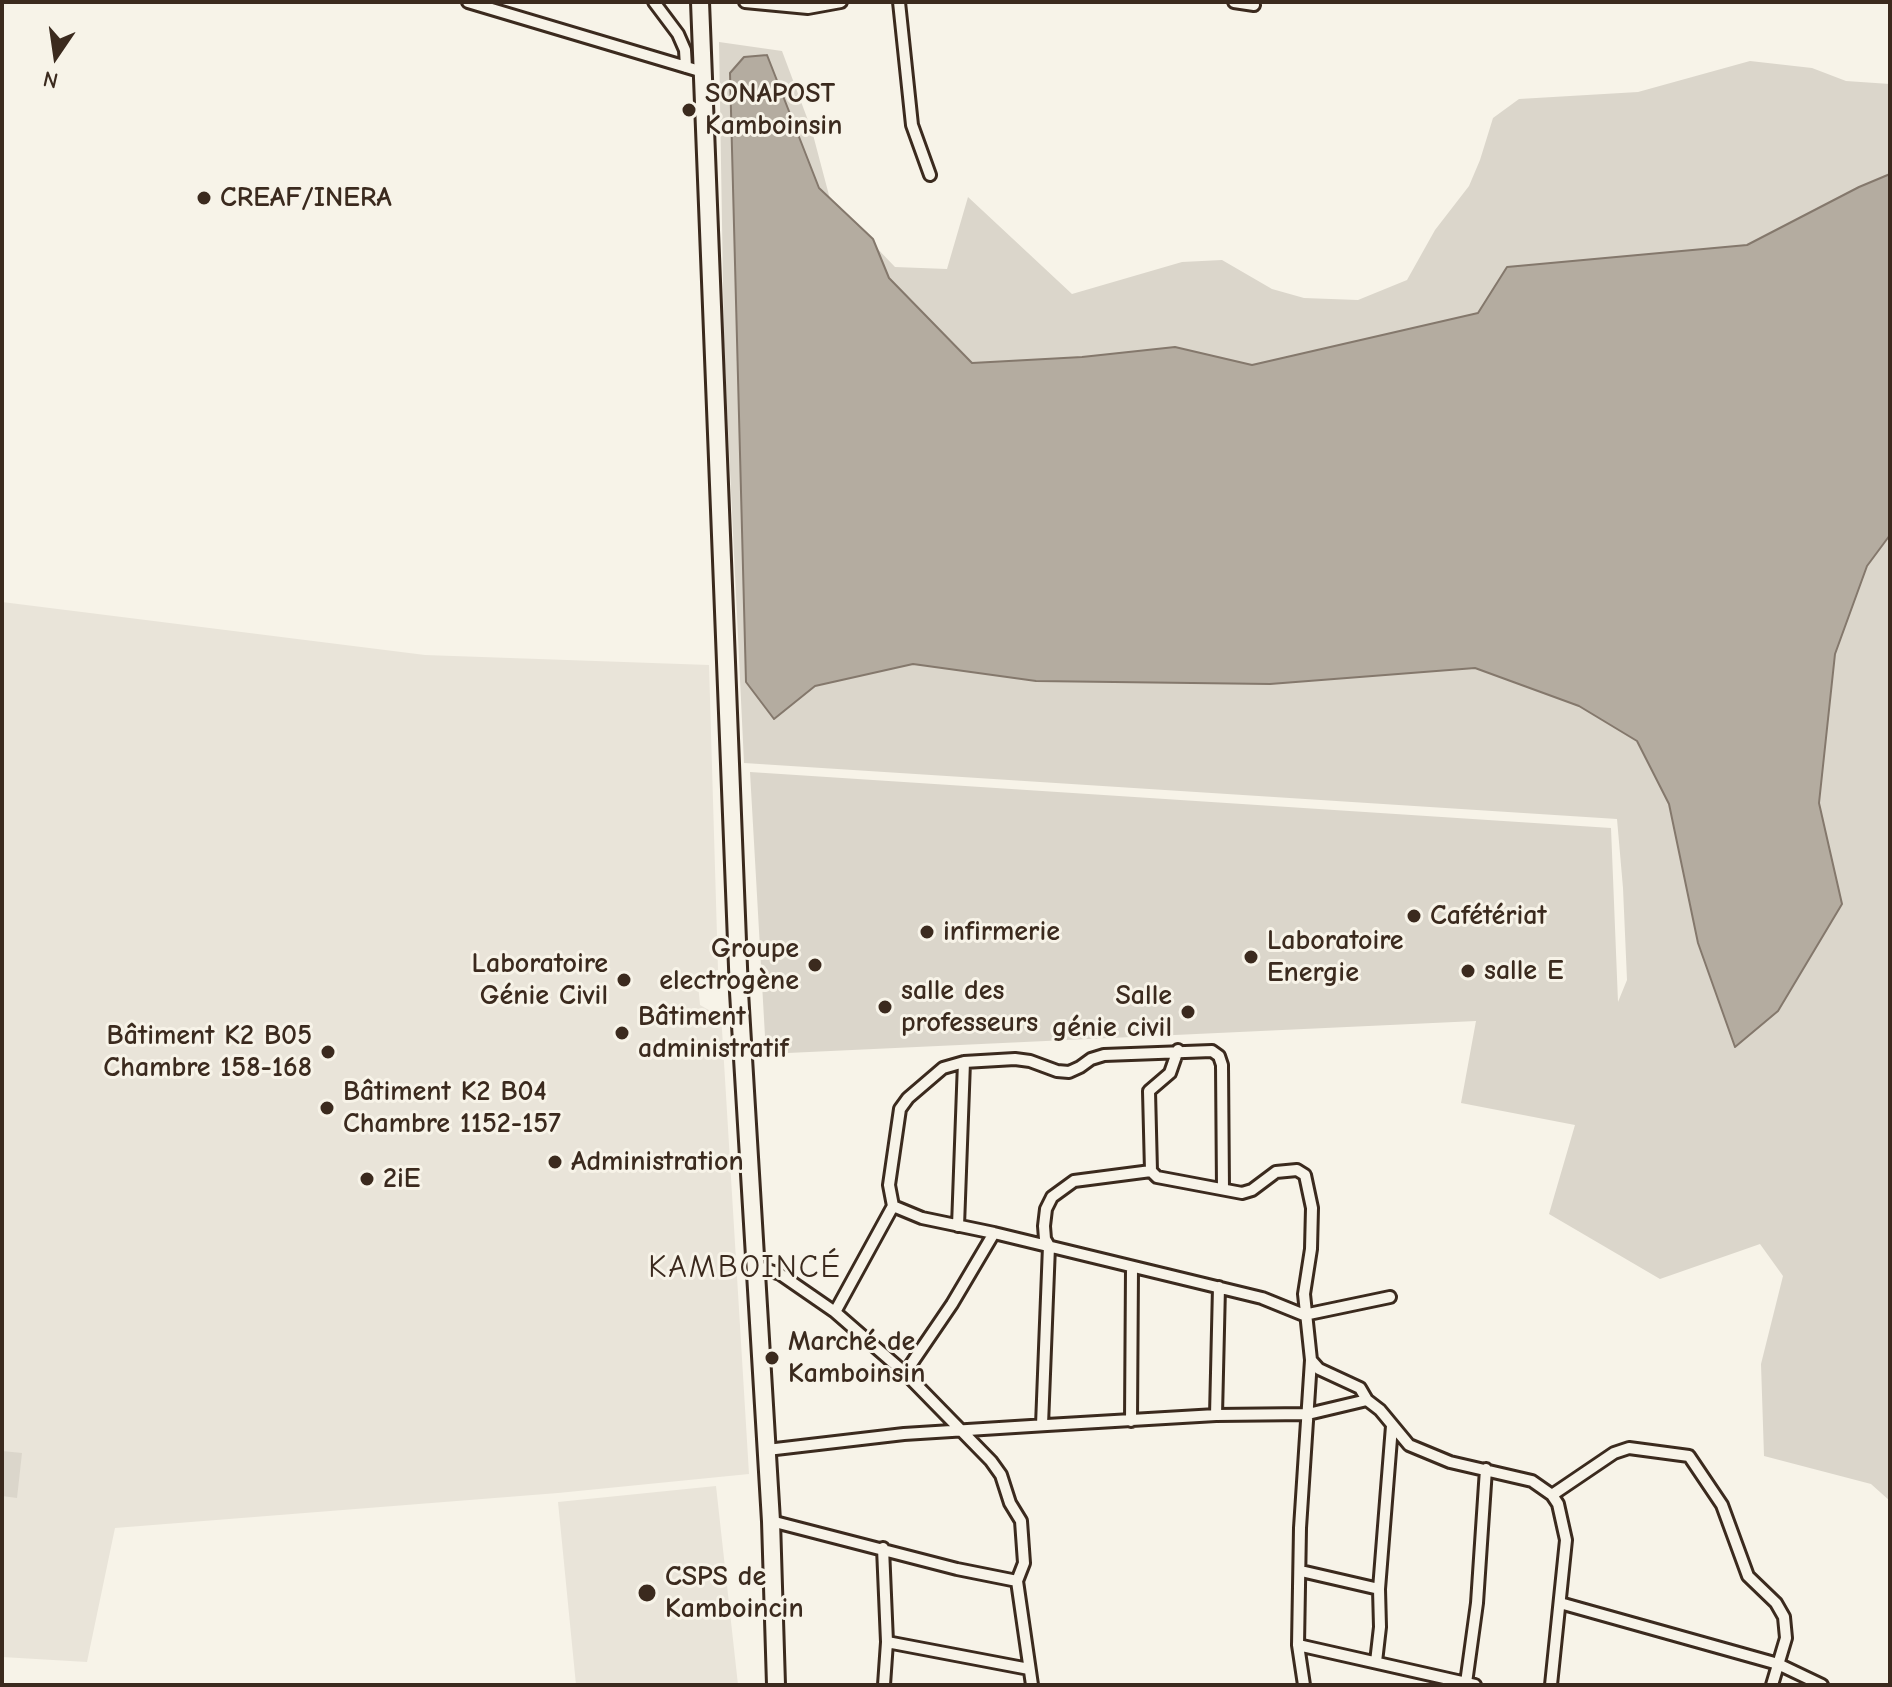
<!DOCTYPE html>
<html>
<head>
<meta charset="utf-8">
<style>
  body { margin:0 }
  #map { position:relative; width:1892px; height:1687px; overflow:hidden; background:#f7f3e8; font-family:"Comic Neue",sans-serif }
  canvas { display:block }
  .frame { position:absolute; inset:0; border:4px solid #3b2a1e; pointer-events:none }
  .north { position:absolute; left:16px; top:16px; width:80px; height:80px; -webkit-text-stroke:6px #f7f3e8; paint-order:stroke; rotate:193deg; font-size:22px; font-weight:700; line-height:32px; text-align:center; color:#3b2a1e }
  .north::after { content:''; display:block; margin:auto; width:28px; height:36px; background:#3b2a1e; clip-path:polygon(50% 0,100% 100%,50% 72%,0 100%) }
</style>
</head>
<body>
<div id="map">
<canvas width="1892" height="1687"></canvas>
<div class="frame"></div>
<div class="north">N</div>
</div>
<script>
const ctx = document.querySelector('canvas').getContext('2d');
ctx.lineJoin = 'round';
function fillPath(path, color) {
  ctx.fillStyle = color;
  ctx.fill(path, 'evenodd');
}
function poly(rows) {
  const path = new Path2D();
  for (const r of rows) {
    path.moveTo(r[0], r[1]);
    for (let i = 2; i < r.length; i += 2) path.lineTo(r[i], r[i + 1]);
  }
  return path;
}
function strokePath(path, color, width, dash) {
  ctx.strokeStyle = color;
  ctx.lineWidth = width;
  ctx.lineCap = dash ? 'butt' : 'round';
  ctx.setLineDash(dash || []);
  ctx.stroke(path);
}
function write(font, color, halo, rows, align = 'center') {
  ctx.font = font + ' "Comic Neue",sans-serif';
  ctx.lineWidth = 6;
  ctx.setLineDash([]);
  ctx.textBaseline = 'middle';
  ctx.strokeStyle = halo;
  ctx.fillStyle = color;
  for (const [text, x, y, turn = 0] of rows) {
    ctx.save();
    ctx.translate(x, y);
    ctx.rotate((+turn || 0) * Math.PI / 180);
    ctx.textAlign = isNaN(turn) ? turn : align;
    if (halo) ctx.strokeText(text, 0, 0);
    ctx.fillText(text, 0, 0);
    ctx.restore();
  }
}
fillPath(poly([
  [2,602,425,655,709,665,718,970,708,972,698,984,700,1005,714,1013,721,1013,749,1474,558,1493,115,1528,87,1662,2,1657],
  [716,1486,738,1685,576,1685,558,1502]
]), '#e9e4d9');
fillPath(poly([
  [719,42,782,51,812,131,830,199,895,267,947,269,968,197,1072,294,1182,262,1222,260,1272,289,1304,298,1358,300,1407,280,1435,230,1469,186,1480,160,1493,118,1519,99,1638,92,1750,61,1812,68,1846,81,1890,84,1890,1501,1871,1484,1764,1456,1761,1364,1783,1276,1760,1244,1660,1279,1549,1214,1575,1125,1461,1103,1476,1021,766,1054,750,772,1611,828,1618,1002,1627,980,1623,888,1617,819,744,763,724,344],
  [2,1451,22,1453,17,1498,2,1496]
]), '#dbd6cb');
const water = poly([
  [767,55,819,188,873,239,889,278,972,363,1082,357,1175,347,1252,365,1478,313,1507,267,1747,245,1859,187,1890,174,1890,535,1867,566,1835,654,1819,803,1842,904,1778,1011,1735,1047,1698,943,1669,804,1637,741,1579,706,1475,668,1270,684,1036,681,913,664,815,686,774,719,746,682,730,73,744,57,767,55]
]);
fillPath(water, '#b4aca0');
strokePath(water, '#84786c', 2);
const street = poly([
  [468,2,703,72],
  [654,2,678,34,685,50,686,67],
  [745,2,808,8,841,2],
  [899,2,912,125,930,175],
  [1234,2,1254,5],
  [1178,1050,1170,1073,1149,1091,1151,1171,1157,1177,1242,1193,1252,1190,1276,1172,1297,1170,1305,1175,1312,1208,1311,1249,1304,1294,1311,1360,1300,1528,1298,1645,1304,1685],
  [964,1062,943,1068,908,1098,900,1109,889,1185,893,1206,922,1218,994,1233,1262,1298,1304,1315,1390,1297],
  [958,1226,964,1062,1015,1059,1030,1061,1057,1071,1069,1072,1080,1067,1091,1059,1104,1055,1212,1051,1219,1056,1222,1065,1223,1189],
  [755,1266,780,1274,835,1312,905,1373,991,1461,1001,1475,1010,1503,1021,1521,1024,1563,1017,1581,1032,1685],
  [835,1312,893,1206],
  [1311,1360,1319,1369,1360,1388,1367,1400,1380,1410,1409,1445,1450,1462,1532,1481,1552,1495,1558,1504,1566,1540,1551,1685],
  [905,1373,952,1304,994,1233],
  [1216,1415,1219,1287],
  [1131,1421,1132,1268],
  [1042,1425,1049,1246,1045,1239,1044,1226,1046,1209,1052,1197,1074,1181,1151,1171],
  [767,1450,904,1434,1047,1425,1216,1415,1308,1414,1367,1400],
  [1552,1495,1614,1453,1629,1448,1689,1456,1722,1505,1748,1576,1776,1603,1784,1617,1786,1638,1772,1685],
  [771,1521,957,1569,1017,1581],
  [883,1548,887,1642,884,1685],
  [1301,1571,1379,1589,1392,1426],
  [1560,1603,1778,1664,1822,1685],
  [887,1642,1029,1669],
  [1298,1645,1475,1685],
  [1376,1662,1380,1627,1379,1589],
  [1466,1683,1477,1603,1486,1469]
]);
const primary = poly([
  [700,2,739,992,771,1521,776,1685]
]);
strokePath(street, '#3b2a1e', 16);
strokePath(primary, '#3b2a1e', 22);
strokePath(street, '#f7f3e8', 10);
strokePath(primary, '#f7f3e8', 16);
for (const [x, y, r, color] of [
  [689,110,8,"#3b2a1e"],
  [204,198,8,"#3b2a1e"],
  [1414,916,8,"#3b2a1e"],
  [927,932,8,"#3b2a1e"],
  [1251,957,8,"#3b2a1e"],
  [815,965,8,"#3b2a1e"],
  [1468,971,8,"#3b2a1e"],
  [624,980,8,"#3b2a1e"],
  [885,1007,8,"#3b2a1e"],
  [1188,1012,8,"#3b2a1e"],
  [622,1033,8,"#3b2a1e"],
  [328,1052,8,"#3b2a1e"],
  [327,1108,8,"#3b2a1e"],
  [555,1162,8,"#3b2a1e"],
  [367,1179,8,"#3b2a1e"],
  [772,1358,8,"#3b2a1e"],
  [647,1593,10,"#3b2a1e"]
]) {
  const dot = new Path2D();
  dot.arc(x, y, r, 0, 2 * Math.PI);
  ctx.fillStyle = color;
  ctx.fill(dot);
  strokePath(dot, '#f7f3e8', 3);
}
write('bold 28px', '#3b2a1e', '#f7f3e8', [
  ["SONAPOST",705,94],
  ["Kamboinsin",705,126],
  ["CREAF/INERA",220,198],
  ["Cafétériat",1430,916],
  ["infirmerie",943,932],
  ["Laboratoire",1267,941],
  ["Energie",1267,973],
  ["Groupe",799,949,"right"],
  ["electrogène",799,981,"right"],
  ["Laboratoire",608,964,"right"],
  ["Génie Civil",608,996,"right"],
  ["salle E",1484,971],
  ["salle des",901,991],
  ["professeurs",901,1023],
  ["Salle",1172,996,"right"],
  ["génie civil",1172,1028,"right"],
  ["Bâtiment",638,1017],
  ["administratif",638,1049],
  ["Bâtiment K2 B05",312,1036,"right"],
  ["Chambre 158-168",312,1068,"right"],
  ["Bâtiment K2 B04",343,1092],
  ["Chambre 1152-157",343,1124],
  ["Administration",571,1162],
  ["2iE",383,1179],
  ["Marché de",788,1342],
  ["Kamboinsin",788,1374],
  ["CSPS de",665,1577],
  ["Kamboincin",665,1609]
], 'left');
ctx.letterSpacing = '2px';
write('32px', '#3b2a1e', '#f7f3e8', [
  ["KAMBOINCÉ",745,1268]
]);
ctx.letterSpacing = '0px';
</script>
</body>
</html>
